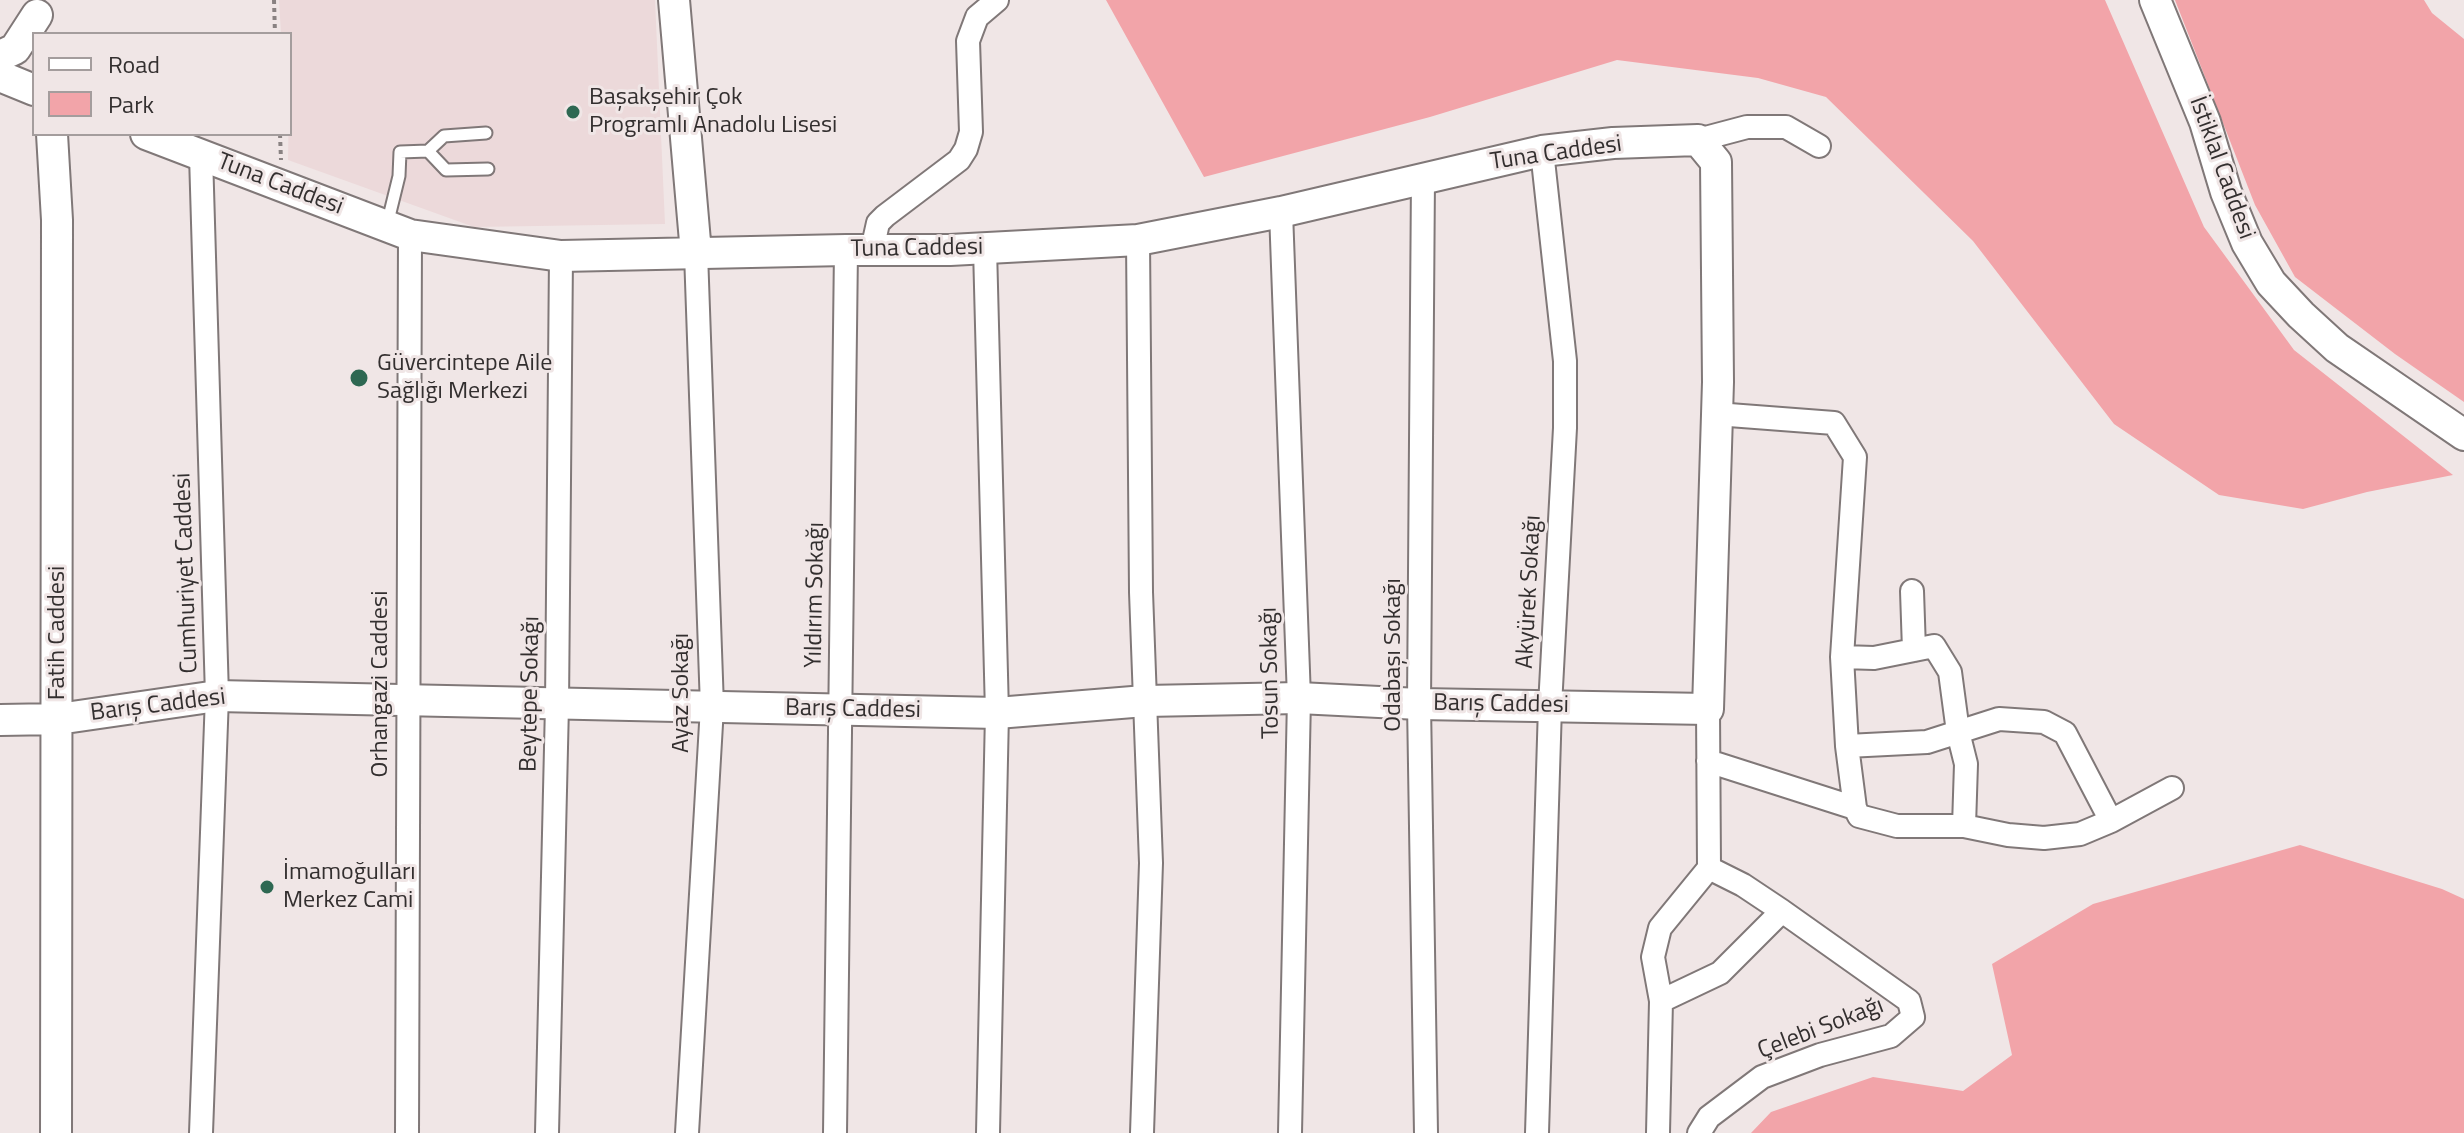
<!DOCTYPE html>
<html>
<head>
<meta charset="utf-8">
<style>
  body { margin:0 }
  #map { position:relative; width:2464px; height:1133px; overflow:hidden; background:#f0e6e6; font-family:"Titillium Web",sans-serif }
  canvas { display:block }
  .legend { position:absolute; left:32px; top:32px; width:260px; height:104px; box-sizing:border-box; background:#f0e6e6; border:2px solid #a49d9d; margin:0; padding:10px 14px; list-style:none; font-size:24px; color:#332f2f }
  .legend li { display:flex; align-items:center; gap:16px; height:40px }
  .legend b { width:40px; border:2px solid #a49d9d }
</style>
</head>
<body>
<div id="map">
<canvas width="2464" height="1133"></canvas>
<ul class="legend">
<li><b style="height:10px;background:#fff"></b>Road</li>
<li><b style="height:22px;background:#f2a4a9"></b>Park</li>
</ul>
</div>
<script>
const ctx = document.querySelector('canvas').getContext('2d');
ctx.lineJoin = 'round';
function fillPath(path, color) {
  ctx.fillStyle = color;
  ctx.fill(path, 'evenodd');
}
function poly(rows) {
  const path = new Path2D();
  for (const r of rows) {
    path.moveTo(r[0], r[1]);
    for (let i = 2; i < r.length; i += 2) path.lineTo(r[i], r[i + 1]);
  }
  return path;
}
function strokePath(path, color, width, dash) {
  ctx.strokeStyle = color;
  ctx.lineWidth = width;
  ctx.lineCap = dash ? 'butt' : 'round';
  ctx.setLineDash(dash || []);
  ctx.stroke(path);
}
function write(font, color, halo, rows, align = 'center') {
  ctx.font = font + ' "Titillium Web",sans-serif';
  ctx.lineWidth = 6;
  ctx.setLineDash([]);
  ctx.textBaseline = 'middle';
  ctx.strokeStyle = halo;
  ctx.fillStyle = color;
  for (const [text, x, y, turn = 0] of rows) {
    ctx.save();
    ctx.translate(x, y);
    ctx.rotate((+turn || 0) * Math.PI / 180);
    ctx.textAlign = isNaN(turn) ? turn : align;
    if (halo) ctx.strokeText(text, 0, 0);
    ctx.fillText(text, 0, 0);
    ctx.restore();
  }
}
fillPath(poly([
  [279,0,655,0,665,224,474,227,288,160,290,34,281,34]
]), '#ecd9da');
fillPath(poly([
  [1106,0,2105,0,2204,227,2294,350,2453,475,2367,492,2303,509,2219,495,2114,424,1973,241,1826,97,1758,78,1617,60,1430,117,1204,177],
  [2175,0,2424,0,2432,13,2464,39,2464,402,2395,354,2295,277,2255,205],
  [2300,845,2442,889,2464,899,2464,1133,1751,1133,1771,1112,1873,1077,1963,1091,2012,1055,1992,964,2093,904]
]), '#f2a4a9');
const lane = poly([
  [428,151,444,136,486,133],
  [387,225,399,176,400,152,428,151,446,170,488,169]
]);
const street = poly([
  [1698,140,1747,127,1786,127,1819,146],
  [201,155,217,696,201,1133],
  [1423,177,1419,704,1426,1133],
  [1281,212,1299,698,1290,1133],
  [1138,240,1141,592,1151,863,1142,1133],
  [985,248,997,713,988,1133],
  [872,250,878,223,885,216,959,160,966,149,971,132,968,41,977,17,997,0],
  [1716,414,1834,423,1855,457,1842,657,1847,746,1855,808],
  [1912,591,1914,650],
  [1842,657,1874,658,1934,646,1950,672,1958,732,1966,764,1964,826],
  [1847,746,1927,742,1999,719,2044,722,2065,733,2111,821],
  [1708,761,1855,808,1859,816,1897,826,1964,826,2008,835,2044,838,2080,834,2111,821,2172,788],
  [1661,1001,1720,973,1782,911],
  [407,1133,410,235],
  [547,1133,557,705,561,256],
  [687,1133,712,707,696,253],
  [835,1133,846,250],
  [1537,1133,1550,706,1565,428,1565,361,1542,151],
  [1658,1133,1661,1001,1653,957,1660,928,1709,868],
  [1699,1133,1709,1117,1762,1077,1820,1055,1891,1036,1913,1017,1909,1001,1782,911,1743,885,1709,868,1708,709]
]);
const secondary = poly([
  [674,0,696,253],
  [2155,0,2205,122,2226,192,2247,243,2271,283,2301,315,2337,348,2464,435],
  [0,56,15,49,37,15],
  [0,76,34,90],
  [52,134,57,220,56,1133],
  [0,720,58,719,217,696,997,713,1145,701,1299,698,1419,704,1708,709,1718,382,1716,162,1698,140,1613,143,1542,151,1281,212,1138,240,950,250,846,250,561,256,410,235,146,134]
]);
strokePath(lane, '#807878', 15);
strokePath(street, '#807878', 26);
strokePath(secondary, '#807878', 34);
strokePath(poly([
  [274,0,275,34],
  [280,134,281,160]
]), '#898282', 4, [4, 4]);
strokePath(lane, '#fff', 11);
strokePath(street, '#fff', 22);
strokePath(secondary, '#fff', 30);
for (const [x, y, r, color] of [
  [573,112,8,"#2e6852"],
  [359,378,10,"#2e6852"],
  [267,887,8,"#2e6852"]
]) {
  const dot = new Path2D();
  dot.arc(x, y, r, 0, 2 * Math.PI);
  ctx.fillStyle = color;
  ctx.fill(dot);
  strokePath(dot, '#f0e6e6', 3);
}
write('24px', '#332f2f', '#f0e6e6', [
  ["Başakşehir Çok",589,98],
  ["Programlı Anadolu Lisesi",589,126],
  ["Güvercintepe Aile",377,364],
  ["Sağlığı Merkezi",377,392],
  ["İmamoğulları",283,873],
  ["Merkez Cami",283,901]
], 'left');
write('24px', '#332f2f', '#f0e6e6', [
  ["Tuna Caddesi",1556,154,-8],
  ["İstiklal Caddesi",2221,168,70],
  ["Tuna Caddesi",280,185,21],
  ["Tuna Caddesi",917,249,-1],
  ["Cumhuriyet Caddesi",187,573,-92],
  ["Akyürek Sokağı",1530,592,-87],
  ["Yıldırım Sokağı",816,595,-89],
  ["Fatih Caddesi",58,633,-90],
  ["Odabaşı Sokağı",1394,655,-90],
  ["Tosun Sokağı",1271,673,-91],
  ["Orhangazi Caddesi",381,684,-90],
  ["Ayaz Sokağı",682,693,-90],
  ["Beytepe Sokağı",531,694,-89],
  ["Barış Caddesi",1501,705,1],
  ["Barış Caddesi",158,706,-7],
  ["Barış Caddesi",853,710,1],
  ["Çelebi Sokağı",1821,1029,-21]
]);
</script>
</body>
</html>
